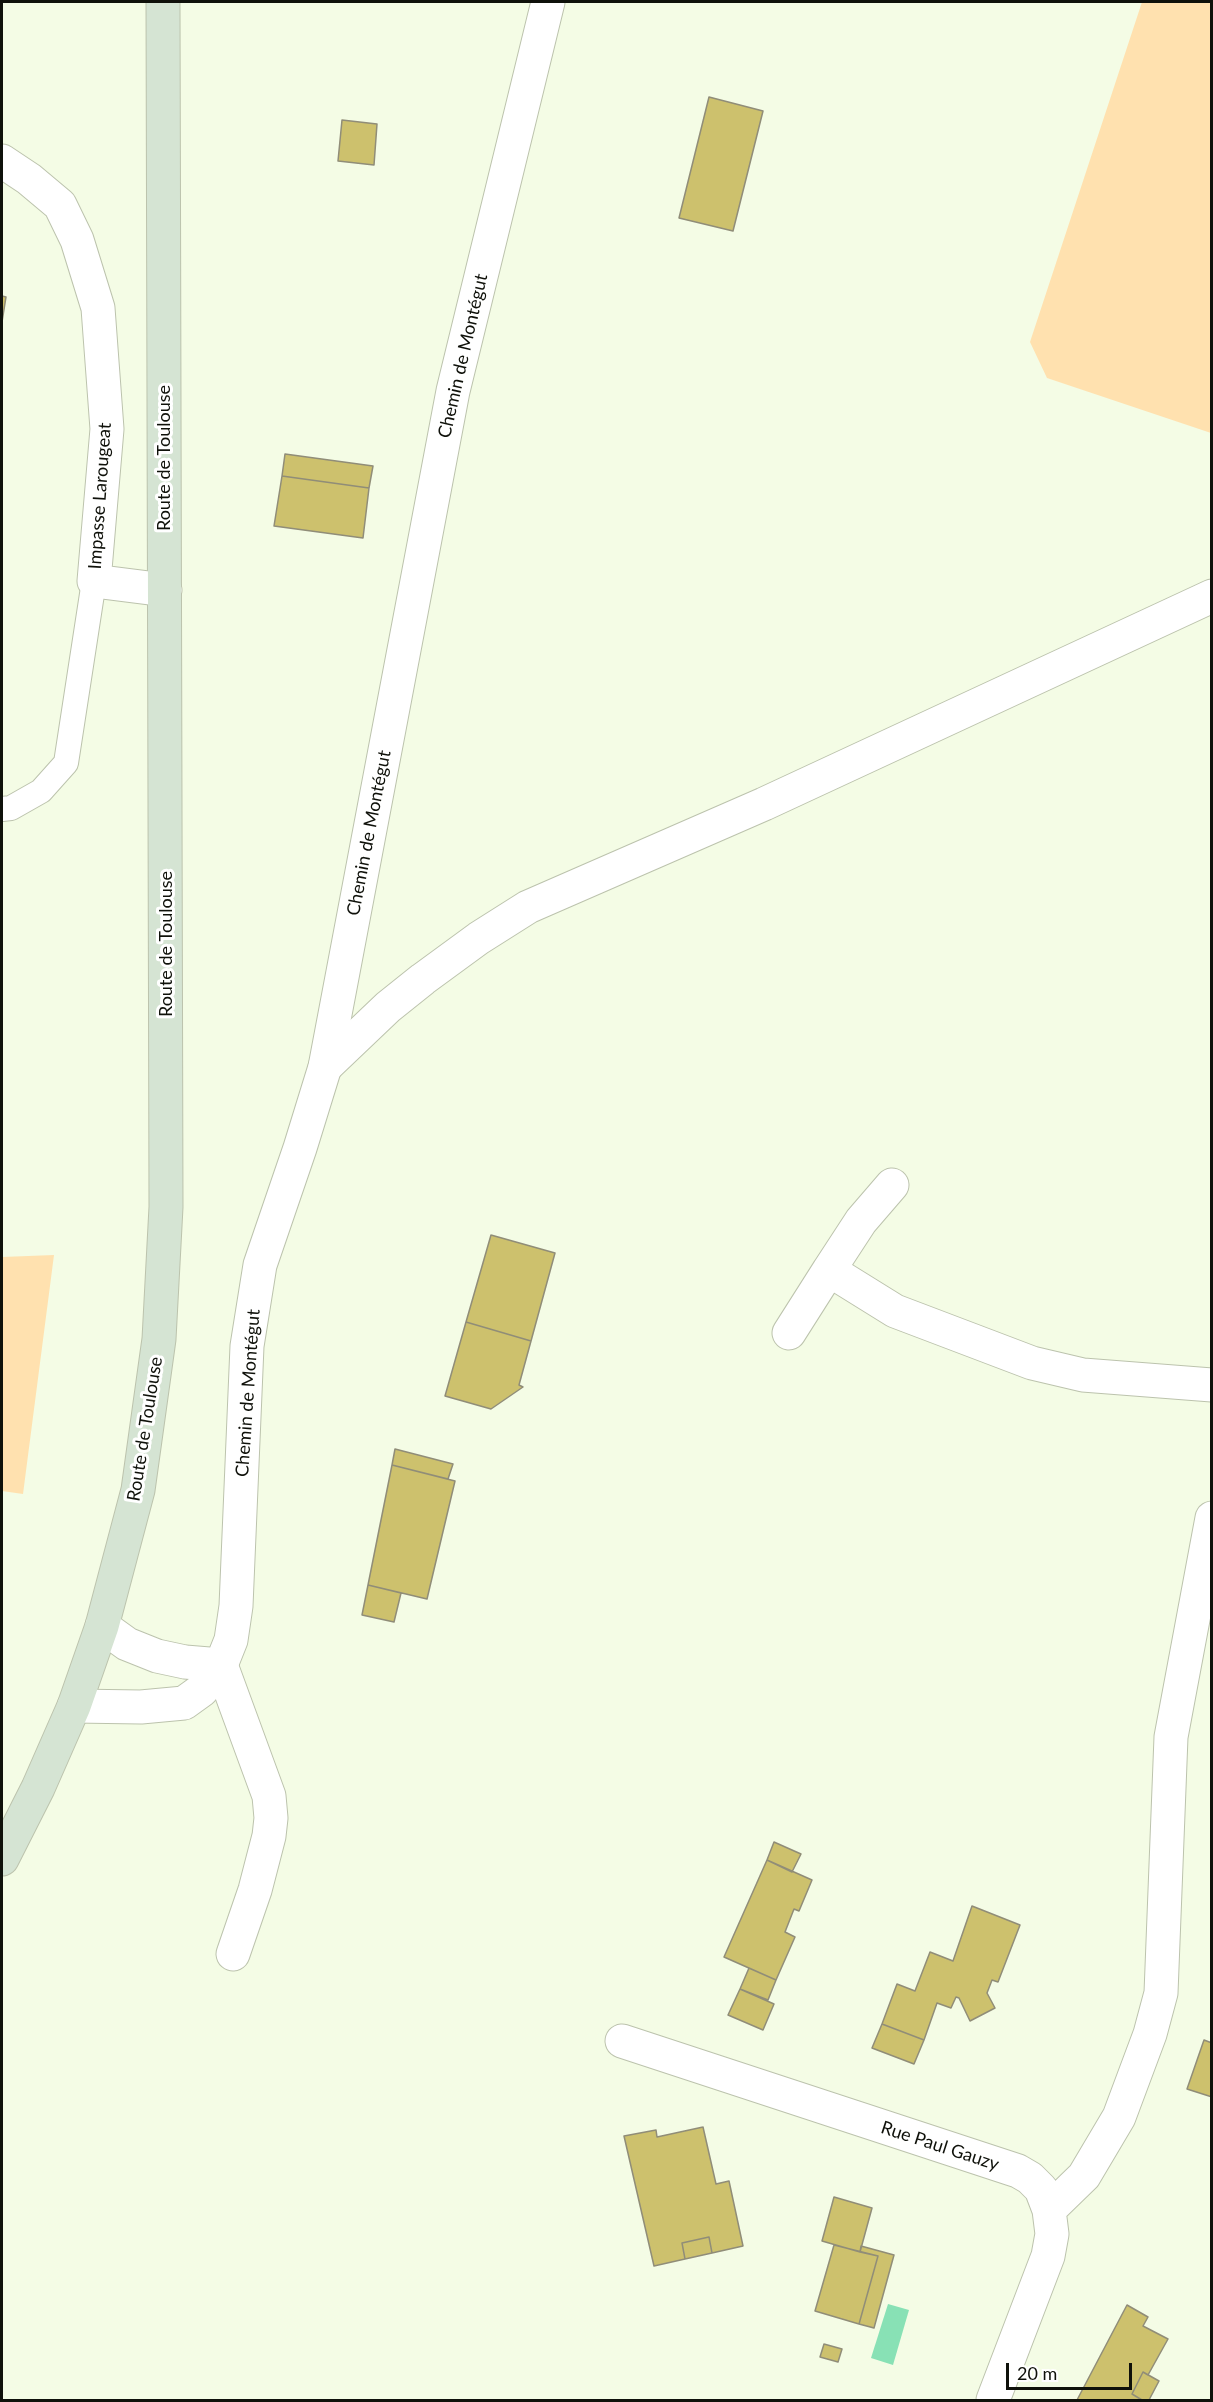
<!DOCTYPE html>
<html>
<head>
<meta charset="utf-8">
<style>
  body { margin:0 }
  #map { position:relative; width:1213px; height:2402px; overflow:hidden; background:#f4fce5; font-family:Lato,sans-serif }
  canvas { display:block }
  .frame { position:absolute; inset:0; border:3px solid #0f110a; pointer-events:none }
  .scale { position:absolute; left:1006px; top:2363px; width:126px; height:27px; box-sizing:border-box; border:3px solid #0f110a; border-top:0; padding-left:8px; font-size:18px; line-height:21px; white-space:nowrap; color:#0f110a; -webkit-text-stroke:4px #fff; paint-order:stroke }
</style>
</head>
<body>
<div id="map">
<canvas width="1213" height="2402"></canvas>
<div class="frame"></div>
<div class="scale">20 m</div>
</div>
<script>
const ctx = document.querySelector('canvas').getContext('2d');
ctx.lineJoin = 'round';
function fillPath(path, color) {
  ctx.fillStyle = color;
  ctx.fill(path, 'evenodd');
}
function poly(rows) {
  const path = new Path2D();
  for (const r of rows) {
    path.moveTo(r[0], r[1]);
    for (let i = 2; i < r.length; i += 2) path.lineTo(r[i], r[i + 1]);
  }
  return path;
}
function strokePath(path, color, width, dash) {
  ctx.strokeStyle = color;
  ctx.lineWidth = width;
  ctx.lineCap = dash ? 'butt' : 'round';
  ctx.setLineDash(dash || []);
  ctx.stroke(path);
}
function write(font, color, halo, rows, align = 'center') {
  ctx.font = font + ' Lato,sans-serif';
  ctx.lineWidth = 6;
  ctx.setLineDash([]);
  ctx.textBaseline = 'middle';
  ctx.strokeStyle = halo;
  ctx.fillStyle = color;
  for (const [text, x, y, turn = 0] of rows) {
    ctx.save();
    ctx.translate(x, y);
    ctx.rotate((+turn || 0) * Math.PI / 180);
    ctx.textAlign = isNaN(turn) ? turn : align;
    if (halo) ctx.strokeText(text, 0, 0);
    ctx.fillText(text, 0, 0);
    ctx.restore();
  }
}
fillPath(poly([
  [1142,2,1211,2,1211,433,1047,378,1030,342],
  [54,1255,23,1494,2,1491,2,1257]
]), '#ffe1af');
fillPath(poly([
  [888,2304,909,2310,893,2365,871,2358]
]), '#88e1b5');
const building = poly([
  [709,97,763,111,733,231,679,218,709,97],
  [342,120,377,124,374,165,338,161,342,120],
  [2,296,6,297,2,322,2,296],
  [285,454,373,466,369,488,282,476,285,454],
  [282,476,369,488,363,538,274,526,282,476],
  [491,1235,555,1253,531,1341,466,1322,491,1235],
  [466,1322,531,1341,519,1385,523,1387,491,1409,445,1396,466,1322],
  [395,1449,453,1464,448,1479,392,1465,395,1449],
  [392,1465,455,1481,427,1599,368,1585,392,1465],
  [368,1585,401,1593,394,1622,362,1615,368,1585],
  [774,1842,801,1854,792,1872,767,1860,774,1842],
  [767,1860,812,1880,799,1911,794,1909,785,1932,795,1937,776,1980,724,1957,767,1860],
  [972,1906,1020,1925,998,1982,992,1980,987,1993,995,2008,970,2021,959,1998,956,1997,951,2008,937,2003,924,2040,882,2024,897,1984,915,1991,930,1952,953,1961,972,1906],
  [749,1968,776,1980,768,2000,740,1989,749,1968],
  [740,1989,774,2004,763,2030,728,2015,740,1989],
  [882,2024,924,2040,914,2064,872,2048,882,2024],
  [1204,2040,1212,2043,1212,2097,1187,2089,1204,2040],
  [703,2127,716,2184,729,2181,743,2246,712,2253,709,2237,682,2243,685,2259,654,2266,624,2136,656,2130,657,2137,703,2127],
  [834,2197,872,2208,860,2252,822,2241,834,2197],
  [709,2237,712,2253,685,2259,682,2243,709,2237],
  [834,2245,878,2256,859,2324,815,2311,834,2245],
  [861,2246,894,2255,874,2328,859,2324,878,2256,860,2252,861,2246],
  [1127,2305,1148,2317,1143,2326,1168,2339,1148,2375,1143,2372,1132,2394,1142,2400,1077,2400,1127,2305],
  [824,2344,842,2349,838,2362,820,2357,824,2344],
  [1143,2372,1159,2381,1149,2400,1142,2400,1132,2394,1143,2372]
]);
fillPath(building, '#cdc16d');
strokePath(building, '#908d78', 1.5);
const service = poly([
  [2,809,11,808,41,791,66,763,94,581]
]);
const minor = poly([
  [2,161,29,179,60,205,77,240,98,308,107,429,94,581,165,590],
  [325,1067,388,1007,423,979,479,938,528,907,764,804,1212,596],
  [829,1270,861,1221,892,1185],
  [789,1333,829,1270,895,1311,1032,1363,1083,1375,1212,1385],
  [221,1665,269,1796,271,1818,269,1836,255,1890,233,1954],
  [622,2041,1018,2171,1030,2178,1041,2189,1049,2210,1052,2234,1048,2256,993,2400],
  [1049,2210,1084,2176,1119,2117,1150,2034,1161,1993,1171,1737,1212,1518]
]);
const tertiary = poly([
  [102,1626,127,1644,157,1656,185,1662,221,1665],
  [74,1706,141,1707,184,1703,202,1690,221,1665,231,1640,236,1606,247,1346,260,1265,300,1148,325,1067,453,391,548,2]
]);
const secondary = poly([
  [2,1859,38,1788,74,1706,102,1626,138,1490,159,1339,166,1207,163,2]
]);
strokePath(service, '#bcc3ad', 26);
strokePath(minor, '#bcc3ad', 35);
strokePath(tertiary, '#bcc3ad', 35);
strokePath(secondary, '#bcc3ad', 35);
strokePath(service, '#fff', 24);
strokePath(minor, '#fff', 33);
strokePath(tertiary, '#fff', 33);
strokePath(secondary, '#d5e4d3', 33);
write('18px', '#0f110a', '#fff', [
  ["Chemin de Montégut",463,356,-77],
  ["Route de Toulouse",164,458,-90],
  ["Impasse Larougeat",100,496,-86],
  ["Chemin de Montégut",369,833,-79],
  ["Route de Toulouse",166,944,-90],
  ["Chemin de Montégut",248,1393,-86],
  ["Route de Toulouse",145,1429,-81],
  ["Rue Paul Gauzy",940,2146,18]
]);
</script>
</body>
</html>
